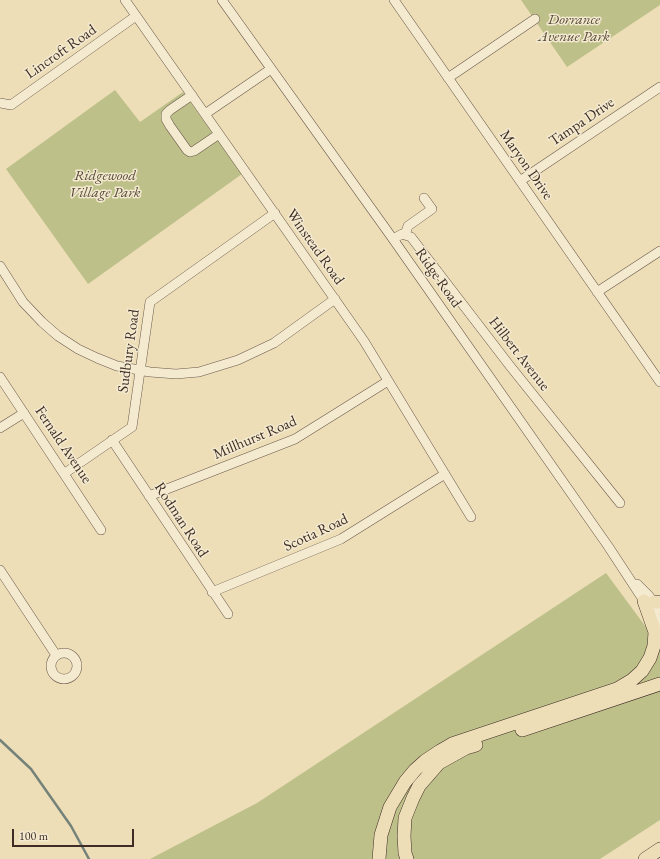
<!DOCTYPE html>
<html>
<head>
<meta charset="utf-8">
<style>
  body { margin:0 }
  #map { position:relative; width:660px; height:859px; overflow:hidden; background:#eddeb7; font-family:"EB Garamond",serif }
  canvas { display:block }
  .scale { position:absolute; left:12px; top:829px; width:122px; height:18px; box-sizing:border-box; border:2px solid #3e2c25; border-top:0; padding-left:5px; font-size:12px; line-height:14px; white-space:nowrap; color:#3e2c25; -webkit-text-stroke:3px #f3ead0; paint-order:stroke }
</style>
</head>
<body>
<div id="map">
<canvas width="660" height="859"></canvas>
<div class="scale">100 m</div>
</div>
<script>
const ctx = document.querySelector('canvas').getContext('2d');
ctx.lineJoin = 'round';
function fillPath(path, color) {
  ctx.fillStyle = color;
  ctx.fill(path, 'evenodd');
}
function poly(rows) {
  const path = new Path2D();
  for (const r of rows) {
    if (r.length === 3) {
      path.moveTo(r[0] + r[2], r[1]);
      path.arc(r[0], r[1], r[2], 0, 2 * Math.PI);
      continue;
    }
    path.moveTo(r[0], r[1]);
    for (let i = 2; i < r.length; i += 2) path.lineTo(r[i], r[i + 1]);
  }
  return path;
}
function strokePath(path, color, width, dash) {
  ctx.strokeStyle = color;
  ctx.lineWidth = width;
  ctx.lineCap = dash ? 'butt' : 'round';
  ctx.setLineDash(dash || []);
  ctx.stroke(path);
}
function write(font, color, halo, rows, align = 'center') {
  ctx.font = font + ' "EB Garamond",serif';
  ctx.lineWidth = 3;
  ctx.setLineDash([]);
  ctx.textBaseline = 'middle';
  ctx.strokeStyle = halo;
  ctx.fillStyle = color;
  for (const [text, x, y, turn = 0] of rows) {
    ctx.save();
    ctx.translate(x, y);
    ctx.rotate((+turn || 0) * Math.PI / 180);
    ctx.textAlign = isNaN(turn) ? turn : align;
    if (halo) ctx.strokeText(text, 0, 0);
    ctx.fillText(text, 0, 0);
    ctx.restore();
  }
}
fillPath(poly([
  [521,0,660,0,660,5,567,67],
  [115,90,140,122,183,92,242,174,88,284,6,169],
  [606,573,660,646,660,820,600,859,150,859,257,803]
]), '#bec08a');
strokePath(poly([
  [0,740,31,769,71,826,89,859]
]), '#75827a', 2.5);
const minor = poly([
  [125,0,364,341,471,517],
  [222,0,393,239,608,546,644,601,660,623],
  [394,0,660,382],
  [448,78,535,19],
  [192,95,170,110,166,114,166,119,170,126,187,150,190,152,194,151,219,134],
  [0,103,11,105,136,16],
  [205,114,271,69],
  [520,181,660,87],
  [405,235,408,226,432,209,424,198],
  [393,239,402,234,411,237,510,366,620,503],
  [0,266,23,302,42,322,58,336,78,349,97,358,117,366,150,372,176,374,199,372,238,360,274,343,335,299],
  [597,292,660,251],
  [0,377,101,530],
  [0,428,24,413],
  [112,440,228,614],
  [65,473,132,427,150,302,275,213],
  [149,496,295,439,388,381],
  [0,570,56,655],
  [637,584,649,596,660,610],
  [212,592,341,539,445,474],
  [64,666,13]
]);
const highway = poly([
  [654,602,660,602],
  [522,730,660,684],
  [379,859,381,835,390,807,405,782,415,770,425,761,440,751,452,744,617,689,632,680,642,671,650,658,654,646,655,632,644,601],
  [407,859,405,853,404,836,405,818,413,798,419,786,439,763,466,748,476,745],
  [645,859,660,849]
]);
strokePath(minor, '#6a584a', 10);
strokePath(highway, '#3e2c25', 14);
strokePath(minor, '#f3ead0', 9);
strokePath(highway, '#eddeb7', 13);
write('italic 15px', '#584a39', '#f3ead0', [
  ["Dorrance",574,20],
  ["Avenue Park",574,37],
  ["Ridgewood",105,176],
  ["Village Park",105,193]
]);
write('15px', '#3e2c25', '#f3ead0', [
  ["Lincroft Road",61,52,-35],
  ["Tampa Drive",582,122,-34],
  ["Maryon Drive",526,165,55],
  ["Winstead Road",315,247,55],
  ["Ridge Road",438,278,55],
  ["Sudbury Road",129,351,-82],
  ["Hilbert Avenue",519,354,52],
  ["Millhurst Road",255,438,-23],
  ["Fernald Avenue",63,445,56],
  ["Rodman Road",181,520,57],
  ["Scotia Road",316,533,-25]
]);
</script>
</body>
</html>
